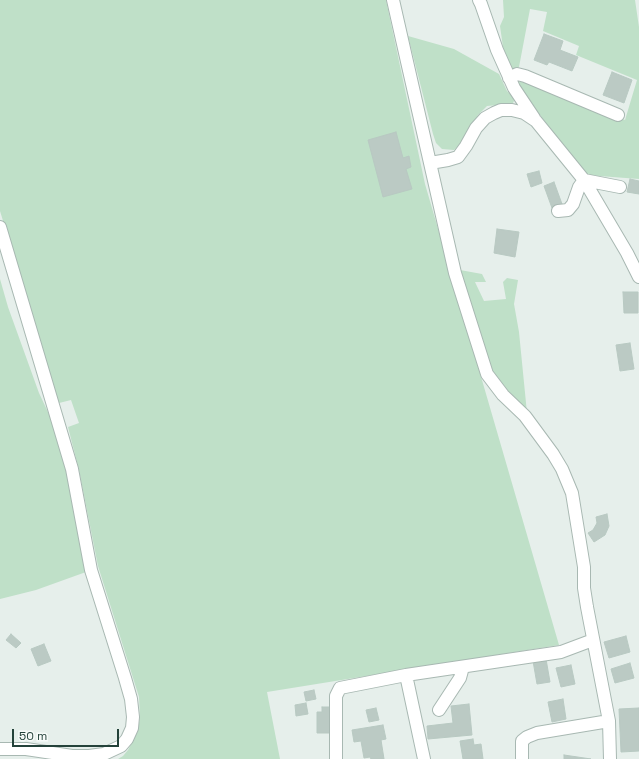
<!DOCTYPE html>
<html>
<head>
<meta charset="utf-8">
<style>
  body { margin:0 }
  #map { position:relative; width:639px; height:759px; overflow:hidden; background:#e6efeb; font-family:"Space Grotesk",sans-serif }
  canvas { display:block }
  .scale { position:absolute; left:12px; top:729px; width:107px; height:18px; box-sizing:border-box; border:2px solid #24423a; border-top:0; padding-left:5px; font-size:12px; line-height:14px; white-space:nowrap; color:#24423a; -webkit-text-stroke:3px #f7fbf9; paint-order:stroke }
</style>
</head>
<body>
<div id="map">
<canvas width="639" height="759"></canvas>
<div class="scale">50 m</div>
</div>
<script>
const ctx = document.querySelector('canvas').getContext('2d');
ctx.lineJoin = 'round';
function fillPath(path, color) {
  ctx.fillStyle = color;
  ctx.fill(path, 'evenodd');
}
function poly(rows) {
  const path = new Path2D();
  for (const r of rows) {
    path.moveTo(r[0], r[1]);
    for (let i = 2; i < r.length; i += 2) path.lineTo(r[i], r[i + 1]);
  }
  return path;
}
function strokePath(path, color, width, dash) {
  ctx.strokeStyle = color;
  ctx.lineWidth = width;
  ctx.lineCap = dash ? 'butt' : 'round';
  ctx.setLineDash(dash || []);
  ctx.stroke(path);
}
fillPath(poly([
  [0,0,386,0,425,184,559,645,267,692,280,759,118,759,123,756,128,750,138,731,140,717,139,697,98,566,79,470,68,427,79,423,71,400,59,403,0,211],
  [503,0,635,0,639,27,639,179,586,175,517,85,519,82,523,81,625,120,637,80,576,55,579,46,543,31,547,12,530,9,519,67,511,69,503,47,500,26,504,17],
  [408,36,454,49,499,74,507,91,513,97,514,101,513,103,509,104,487,106,478,115,462,143,454,150,442,149,436,143,433,134],
  [460,270,482,274,486,282,475,282,484,301,506,299,503,282,507,278,518,280,514,304,519,332,527,413,505,392,493,372],
  [0,279,8,307,39,393,55,427,67,471,86,572,36,590,0,599]
]), '#bfe0c8');
const building = poly([
  [544,34,563,41,560,50,578,57,572,71,549,62,547,65,534,60,544,34],
  [612,72,632,80,624,103,603,95,612,72],
  [396,132,403,158,409,156,411,167,406,169,412,189,383,197,368,140,396,132],
  [539,171,542,183,531,187,527,174,539,171],
  [630,179,639,181,639,194,627,192,630,179],
  [554,182,562,204,552,208,544,186,554,182],
  [497,229,519,232,515,257,494,253,497,229],
  [623,292,638,292,638,313,624,313,623,292],
  [630,343,634,369,620,371,616,345,630,343],
  [607,514,609,526,605,535,594,542,588,533,593,530,597,523,596,517,607,514],
  [11,634,21,643,16,648,6,640,11,634],
  [626,636,630,652,609,658,604,642,626,636],
  [44,644,51,661,38,666,31,649,44,644],
  [546,659,550,682,537,684,533,661,546,659],
  [630,663,634,678,615,683,611,669,630,663],
  [571,665,575,684,561,687,556,668,571,665],
  [314,690,316,699,306,701,304,692,314,690],
  [563,699,566,719,552,722,548,702,563,699],
  [306,703,308,714,296,716,295,705,306,703],
  [469,704,472,735,428,739,427,726,453,723,451,706,469,704],
  [322,707,331,707,331,733,317,733,317,712,322,712,322,707],
  [376,708,379,720,369,722,366,710,376,708],
  [639,708,639,751,621,752,619,709,639,708],
  [383,725,386,739,381,740,384,759,371,759,370,757,364,758,361,741,354,742,352,730,383,725],
  [473,739,474,745,481,744,483,759,463,759,460,741,473,739],
  [564,755,591,759,564,759,564,755]
]);
fillPath(building, '#bbcac4');
strokePath(building, '#b8c9c2', 1);
const minor = poly([
  [393,0,455,273,487,374,503,395,525,416,553,454,562,469,572,493,584,567,584,588,587,607,609,721,610,759],
  [479,0,481,4,497,50,514,88,534,118],
  [509,78,517,74,525,76,618,115],
  [430,163,448,160,458,157,466,146,476,128,485,118,494,113,501,110,512,110,524,113,536,121,584,180,627,253,639,277],
  [558,211,568,210,573,204,579,187,584,180,620,187],
  [0,227,72,469,91,570,125,678,131,699,133,717,132,728,127,739,121,746,104,754,89,756,72,756,26,749,0,749],
  [406,675,424,759],
  [439,710,460,678,463,667],
  [336,759,336,696,340,688,406,675,561,652,593,640],
  [522,759,522,741,527,737,537,733,609,721]
]);
strokePath(minor, '#a8b8b2', 14);
strokePath(minor, '#fff', 12);
</script>
</body>
</html>
